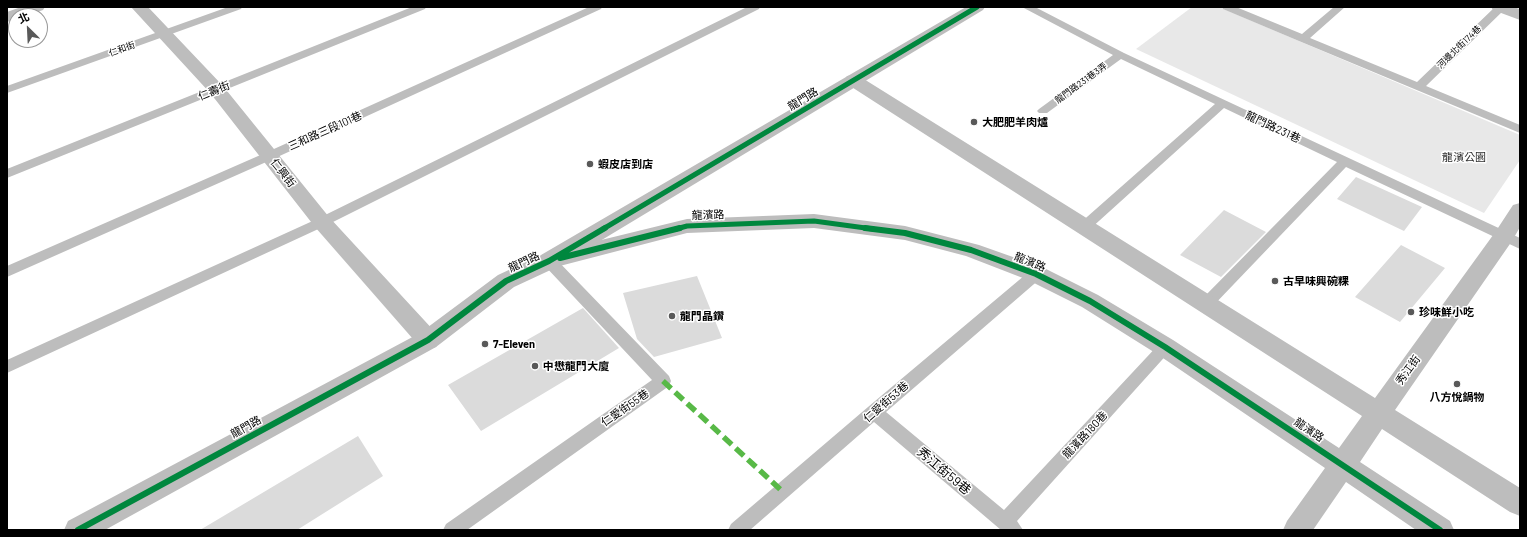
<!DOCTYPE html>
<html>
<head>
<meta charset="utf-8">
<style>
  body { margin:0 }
  #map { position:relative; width:1527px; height:537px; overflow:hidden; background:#fff; font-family:Barlow,"Noto Sans TC",sans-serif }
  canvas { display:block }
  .frame { position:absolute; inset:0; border:8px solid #000; pointer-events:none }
  .north { position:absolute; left:8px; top:8px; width:40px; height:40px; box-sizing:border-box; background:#fff; border:1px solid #999; border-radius:50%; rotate:336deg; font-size:11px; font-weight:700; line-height:16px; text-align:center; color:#000 }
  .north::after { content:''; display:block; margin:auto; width:14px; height:18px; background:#595959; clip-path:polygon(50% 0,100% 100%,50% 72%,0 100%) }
</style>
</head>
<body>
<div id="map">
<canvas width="1527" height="537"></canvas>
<div class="frame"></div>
<div class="north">北</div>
</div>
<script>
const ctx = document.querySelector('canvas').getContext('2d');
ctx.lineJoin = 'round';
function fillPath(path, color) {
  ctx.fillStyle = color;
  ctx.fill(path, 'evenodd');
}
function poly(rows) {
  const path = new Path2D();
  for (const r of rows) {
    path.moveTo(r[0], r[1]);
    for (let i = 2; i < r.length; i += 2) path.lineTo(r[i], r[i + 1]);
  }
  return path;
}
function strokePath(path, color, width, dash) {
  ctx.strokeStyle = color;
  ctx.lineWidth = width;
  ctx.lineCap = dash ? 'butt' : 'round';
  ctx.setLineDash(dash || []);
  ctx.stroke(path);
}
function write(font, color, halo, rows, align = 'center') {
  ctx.font = font + ' Barlow,"Noto Sans TC",sans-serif';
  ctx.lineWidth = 3;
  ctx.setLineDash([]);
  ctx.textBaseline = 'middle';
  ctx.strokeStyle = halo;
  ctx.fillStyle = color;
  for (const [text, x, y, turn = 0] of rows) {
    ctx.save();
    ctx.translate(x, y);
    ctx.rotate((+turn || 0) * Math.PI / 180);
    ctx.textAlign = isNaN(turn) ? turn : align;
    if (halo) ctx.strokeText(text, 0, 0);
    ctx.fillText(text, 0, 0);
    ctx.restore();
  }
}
fillPath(poly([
  [1192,7,1219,7,1520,135,1520,160,1484,213,1136,49]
]), '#e8e8e8');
fillPath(poly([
  [1356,177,1422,207,1404,231,1337,199],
  [1224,210,1266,232,1221,277,1180,255],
  [1401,245,1445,268,1400,322,1355,297],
  [697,276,722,338,654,357,637,339,623,293],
  [583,308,619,348,481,431,448,385],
  [358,436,383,476,297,530,200,530]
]), '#dbdbdb');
fillPath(poly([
  [228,7,242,7,241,9,7,93,7,86,228,7],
  [412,7,426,7,425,9,7,178,7,169,412,7],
  [589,7,602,7,601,9,273,159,7,277,7,266,265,153,589,7],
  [747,7,760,7,759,9,327,225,7,373,7,360,317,219,747,7],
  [1022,7,1035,7,1124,53,1520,238,1520,249,1346,167,1211,308,1206,310,1201,308,1199,304,1201,300,1337,162,1224,108,1089,230,1084,232,1079,230,1077,227,1079,224,1215,104,1121,59,1047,113,1039,113,1037,111,1039,109,1113,55,1022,7],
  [1222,7,1236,7,1302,34,1334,7,1345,7,1310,38,1417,82,1495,7,1504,7,1504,10,1426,86,1520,125,1520,133,1299,41,1223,9,1222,7],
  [549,256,554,257,669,376,671,381,669,386,467,530,443,530,446,524,652,380,544,265,542,261,544,257,549,256],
  [1036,269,1041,270,1043,274,1041,278,886,412,1004,510,1160,343,1165,341,1170,343,1173,347,1170,351,1017,521,1023,530,1001,530,874,422,750,530,728,530,731,524,868,407,1031,270,1036,269]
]), '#bdbdbd');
fillPath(poly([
  [21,7,45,7,43,10,26,16,16,16,16,19,7,22,7,12,21,7],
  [131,7,148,7,223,86,329,217,436,333,440,340,436,347,428,349,420,347,315,227,211,94,131,7],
  [853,75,859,76,1375,398,1496,231,1513,205,1520,203,1520,227,1512,241,1395,410,1520,488,1520,516,1510,512,1382,429,1360,462,1450,521,1454,530,1416,530,1346,482,1313,530,1283,530,1287,521,1325,468,1157,354,1082,307,1028,280,966,256,905,240,814,228,687,233,552,268,544,266,541,260,544,254,687,219,814,214,905,226,979,245,1044,268,1098,295,1173,340,1339,448,1362,416,847,84,844,80,847,76,853,75]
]), '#bdbdbd');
fillPath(poly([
  [966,7,985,7,983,10,557,267,514,287,436,347,105,530,64,530,68,521,420,333,498,275,541,255,966,7],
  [1491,7,1513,7,1520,9,1520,20,1493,10,1491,7]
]), '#bdbdbd');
strokePath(poly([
  [663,381,782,491]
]), '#58b947', 5.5, [11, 5.5]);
strokePath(poly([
  [603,229,977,7],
  [676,229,687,226,814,221,873,229]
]), '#00873e', 5);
strokePath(poly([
  [865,228,905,233,971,250,1036,274,1090,301,1165,347,1440,530],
  [560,258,680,228],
  [78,530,428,340,506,281,549,261,605,228]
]), '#00873e', 6);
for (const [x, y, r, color] of [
  [974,122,4,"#595959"],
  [590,164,4,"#595959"],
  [1275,281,4,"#595959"],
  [1411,312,4,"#595959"],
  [672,316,4,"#595959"],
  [485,344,4,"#595959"],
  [535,366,4,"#595959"],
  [1457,384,4,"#595959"]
]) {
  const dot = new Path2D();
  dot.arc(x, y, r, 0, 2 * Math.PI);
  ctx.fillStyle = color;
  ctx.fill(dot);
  strokePath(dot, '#fff', 1.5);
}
write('9px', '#000', '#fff', [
  ["河邊北街174巷",1459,47,-44],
  ["仁和街",122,49,-20],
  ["龍門路231巷3弄",1081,83,-36]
]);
write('11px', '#000', '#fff', [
  ["仁壽街",214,91,-22],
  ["龍門路",803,99,-31],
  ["龍門路231巷",1273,127,25],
  ["三和路三段101巷",325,131,-24],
  ["仁興街",283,173,52],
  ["龍濱路",708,215,-2],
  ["龍門路",524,262,-25],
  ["龍濱路",1030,262,22],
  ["秀江街",1408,370,-54],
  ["仁愛街53巷",886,402,-41],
  ["仁愛街55巷",625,408,-35],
  ["龍門路",246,427,-29],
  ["龍濱路",1309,430,34],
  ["龍濱路180巷",1085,435,-47]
]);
write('bold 11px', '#000', '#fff', [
  ["大肥肥羊肉爐",982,122],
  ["蝦皮店到店",598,164],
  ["古早味興碗粿",1283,281],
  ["珍味鮮小吃",1419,312],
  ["龍門晶鑽",680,316],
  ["7-Eleven",493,344],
  ["中懋龍門大廈",543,366],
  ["八方悅鍋物",1457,397,"center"]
], 'left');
write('11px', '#2c2c2c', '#fff', [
  ["龍濱公園",1464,157]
]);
write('13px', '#000', '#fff', [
  ["秀江街59巷",944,471,40]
]);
</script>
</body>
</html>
